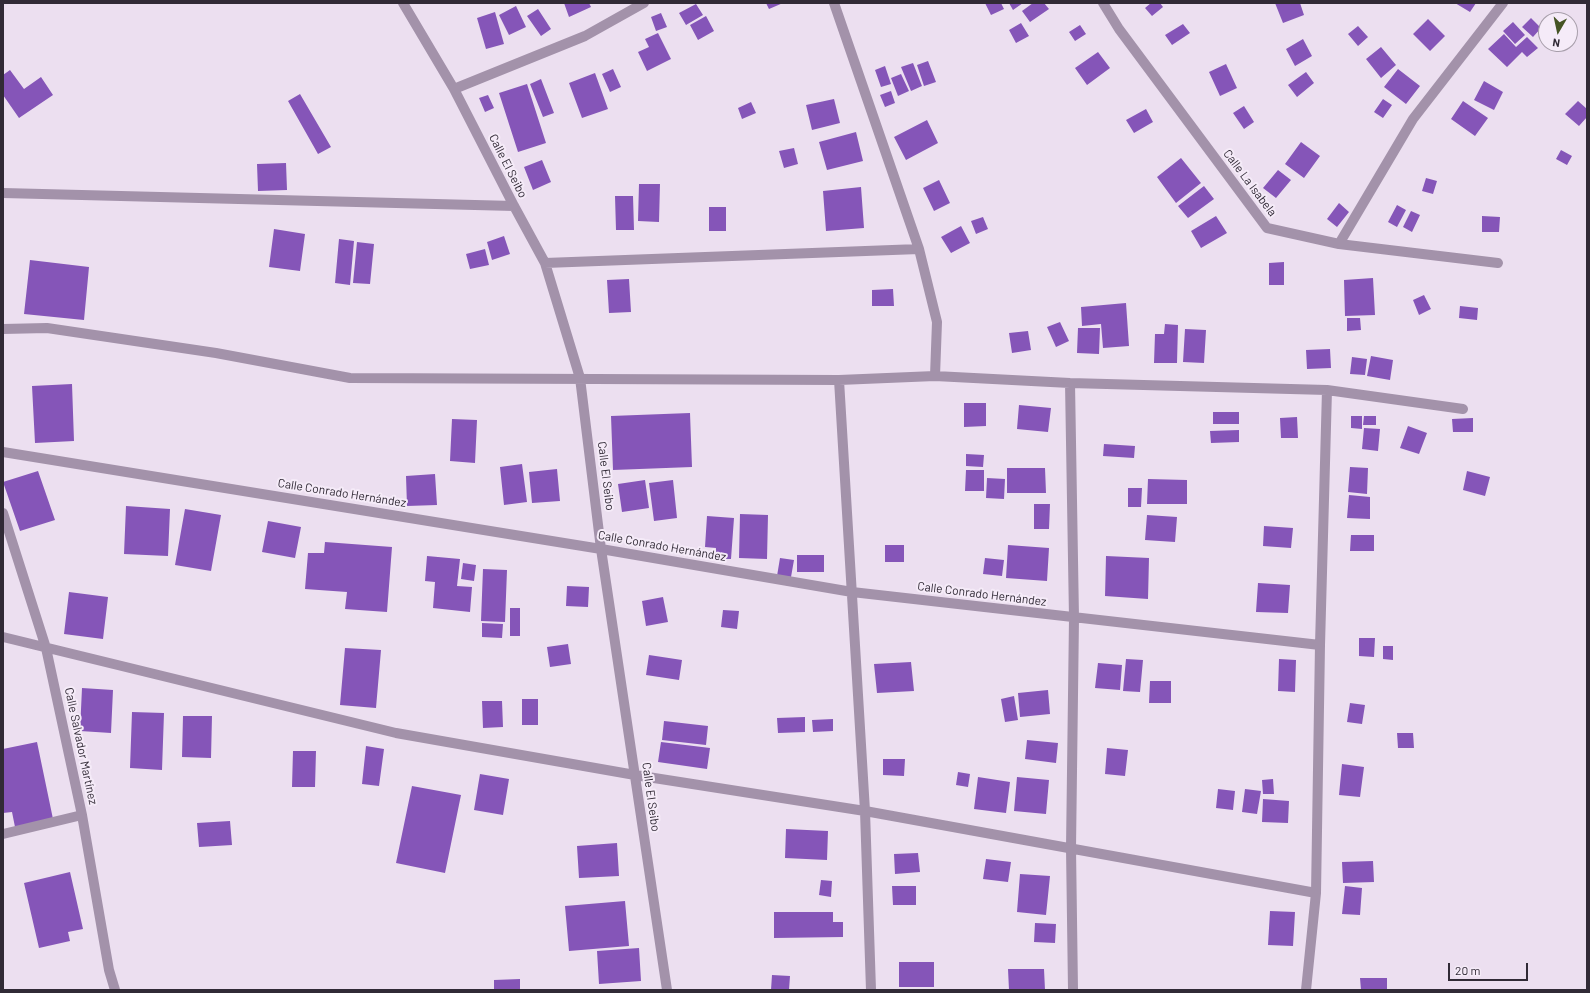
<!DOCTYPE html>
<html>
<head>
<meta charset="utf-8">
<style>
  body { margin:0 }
  #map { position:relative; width:1590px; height:993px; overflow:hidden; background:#ecdff0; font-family:Barlow,sans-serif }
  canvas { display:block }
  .frame { position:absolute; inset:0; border:4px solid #312a36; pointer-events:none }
  .north { position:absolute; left:1538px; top:12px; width:40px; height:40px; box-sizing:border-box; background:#f5ebf8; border:1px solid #a79eaa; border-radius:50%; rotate:189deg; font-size:11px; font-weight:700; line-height:16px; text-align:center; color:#312a36 }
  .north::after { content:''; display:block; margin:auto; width:14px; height:18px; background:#455324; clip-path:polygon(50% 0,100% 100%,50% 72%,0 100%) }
  .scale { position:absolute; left:1448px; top:963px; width:80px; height:18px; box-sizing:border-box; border:2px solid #312a36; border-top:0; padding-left:5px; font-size:12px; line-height:14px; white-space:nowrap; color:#312a36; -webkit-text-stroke:3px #f5ebf8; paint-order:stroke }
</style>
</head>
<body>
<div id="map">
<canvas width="1590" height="993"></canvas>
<div class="frame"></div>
<div class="north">N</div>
<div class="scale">20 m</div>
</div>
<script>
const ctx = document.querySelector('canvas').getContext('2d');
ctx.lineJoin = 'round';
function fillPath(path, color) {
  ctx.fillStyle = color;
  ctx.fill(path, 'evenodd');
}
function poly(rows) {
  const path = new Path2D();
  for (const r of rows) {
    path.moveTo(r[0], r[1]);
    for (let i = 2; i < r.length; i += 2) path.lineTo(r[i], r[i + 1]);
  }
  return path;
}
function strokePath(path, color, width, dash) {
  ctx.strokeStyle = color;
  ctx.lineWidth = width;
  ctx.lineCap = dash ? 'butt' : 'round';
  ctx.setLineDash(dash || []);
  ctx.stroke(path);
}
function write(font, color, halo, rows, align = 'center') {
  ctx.font = font + ' Barlow,sans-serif';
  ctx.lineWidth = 4;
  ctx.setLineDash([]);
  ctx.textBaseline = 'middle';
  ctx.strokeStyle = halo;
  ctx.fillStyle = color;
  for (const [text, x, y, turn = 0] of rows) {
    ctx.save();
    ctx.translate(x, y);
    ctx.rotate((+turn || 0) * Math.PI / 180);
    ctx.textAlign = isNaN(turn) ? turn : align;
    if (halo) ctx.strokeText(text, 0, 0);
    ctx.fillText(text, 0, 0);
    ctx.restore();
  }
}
fillPath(poly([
  [564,3,589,3,591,7,569,17],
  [766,3,783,3,769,9],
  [985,3,1001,3,1004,9,991,15],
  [1009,3,1023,3,1013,10],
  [1033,3,1044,3,1049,9,1030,22,1022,11],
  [1151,3,1160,3,1163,7,1152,16,1145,8],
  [1275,3,1300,3,1304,15,1283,23],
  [1455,3,1476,3,1470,12],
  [696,4,703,15,686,25,679,13],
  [516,6,526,27,509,35,499,15],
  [538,9,551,29,541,36,527,16],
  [495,12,504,44,486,49,477,18],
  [661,13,667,27,656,31,651,17],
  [706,16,714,31,698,40,690,25],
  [1531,18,1541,28,1533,37,1522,27],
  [1428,19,1445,36,1430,51,1413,34],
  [1513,22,1525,35,1515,44,1503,31],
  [1021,23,1029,36,1016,43,1009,30],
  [1183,24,1190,33,1172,45,1165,35],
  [1080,25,1086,34,1075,41,1069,32],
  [1358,26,1368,37,1358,46,1348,34],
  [658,33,671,59,647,71,638,52,649,47,645,39],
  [1504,34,1516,47,1527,37,1538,48,1527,57,1522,52,1507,67,1488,49],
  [1303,39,1312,56,1295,66,1286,49],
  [1381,47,1396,65,1381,78,1366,59],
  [1098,52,1110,68,1087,85,1075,68],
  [928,61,936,82,924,86,917,65],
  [913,63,922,86,911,91,901,67],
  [1226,64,1237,88,1220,96,1209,72],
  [885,66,891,84,881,87,875,70],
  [613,69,621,87,610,92,602,74],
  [1398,69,1420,86,1406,104,1384,87],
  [10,70,24,89,41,77,53,95,19,118,3,95,3,75],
  [1306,72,1314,83,1297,97,1288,85],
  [595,73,608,109,582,118,569,83],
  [901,74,909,91,898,96,891,78],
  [541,79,554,113,543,117,530,84],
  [1484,81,1503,92,1494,110,1474,100],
  [527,84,546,143,518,152,499,93],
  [891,91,895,103,885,107,880,95],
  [300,94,331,147,318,154,288,101],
  [488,95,494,108,485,112,479,98],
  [834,99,840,123,812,130,806,105],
  [1383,99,1392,105,1383,118,1374,112],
  [1463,101,1488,118,1475,136,1451,119],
  [1578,101,1587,109,1587,117,1579,126,1565,114],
  [751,102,756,113,742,119,738,108],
  [1244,106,1254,122,1244,129,1233,113],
  [1146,109,1153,122,1134,133,1126,120],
  [927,120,938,143,906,160,894,137],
  [856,132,863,161,827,170,819,142],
  [1301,142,1320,156,1304,178,1285,164],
  [794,148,798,164,784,168,779,151],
  [1561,150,1572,156,1567,165,1556,159],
  [1181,158,1201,183,1176,203,1157,177],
  [542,160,551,182,533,190,524,167],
  [286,163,287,190,258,191,257,164],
  [1278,170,1291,180,1276,198,1263,188],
  [1426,178,1437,181,1433,194,1422,191],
  [939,180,950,203,934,211,923,188],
  [639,184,660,184,659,222,638,221],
  [1204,186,1214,199,1188,218,1178,206],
  [861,187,864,228,826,231,823,191],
  [615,196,633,196,634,230,616,230],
  [1339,203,1349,212,1337,227,1327,219],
  [1397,205,1406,210,1397,227,1388,222],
  [709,207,726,207,726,231,709,231],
  [1411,211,1420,215,1412,232,1403,227],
  [1216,216,1227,233,1201,248,1191,231],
  [1482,216,1500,217,1499,232,1482,232],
  [983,217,988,229,976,234,971,221],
  [961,226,970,243,951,253,941,237],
  [274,229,305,234,300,271,269,267],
  [504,236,510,254,492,260,487,242],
  [339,239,354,241,350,285,335,283],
  [357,242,374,244,370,284,353,283],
  [485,249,489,265,470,269,466,254],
  [30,260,89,267,84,320,24,314],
  [1284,262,1284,285,1269,285,1269,263],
  [1373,278,1375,315,1345,316,1344,280],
  [629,279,631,312,609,313,607,280],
  [893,289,894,306,872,306,872,290],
  [1424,295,1431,309,1419,315,1413,300],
  [1126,303,1129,346,1103,348,1101,324,1082,326,1081,307],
  [1460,306,1478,308,1477,320,1459,318],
  [1347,318,1360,318,1361,330,1347,331],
  [1060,322,1069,341,1056,347,1047,327],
  [1165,324,1178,325,1177,363,1154,363,1155,334,1164,334],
  [1078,328,1100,328,1099,354,1077,353],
  [1185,329,1206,330,1204,363,1183,362],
  [1028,331,1031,350,1012,353,1009,333],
  [1330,349,1331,368,1307,369,1306,350],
  [1371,356,1393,360,1390,380,1367,376],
  [1352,357,1367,359,1365,375,1350,374],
  [72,384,74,441,35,443,32,386],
  [964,403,986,403,986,426,964,427],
  [1019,405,1051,408,1048,432,1017,429],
  [1213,412,1239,412,1239,424,1213,424],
  [690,413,692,467,613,470,611,416],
  [1351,416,1362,416,1362,429,1351,428],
  [1364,416,1376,416,1376,425,1363,425],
  [1297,417,1298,438,1281,438,1280,418],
  [1473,418,1473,432,1453,432,1452,419],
  [452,419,477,420,475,463,450,461],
  [1408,426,1427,433,1419,454,1400,448],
  [1364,428,1380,429,1378,451,1362,449],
  [1239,430,1239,442,1211,443,1210,431],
  [1104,444,1135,446,1134,458,1103,456],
  [966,454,984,455,983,467,966,466],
  [522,464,527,502,504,505,500,467],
  [1350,467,1368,468,1367,494,1348,492],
  [1007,468,1045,468,1046,493,1007,493],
  [557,469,560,501,532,503,529,472],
  [966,470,984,470,984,491,965,491],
  [38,471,55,520,20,531,3,482],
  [1467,471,1490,477,1485,496,1463,490],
  [435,474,437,505,407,506,406,476],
  [987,478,1005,479,1004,499,986,498],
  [1148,479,1187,480,1187,504,1147,504],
  [645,480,649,508,622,512,618,484],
  [673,480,677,518,654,521,649,483],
  [1128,488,1142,488,1141,507,1128,507],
  [1349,495,1370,497,1370,519,1347,518],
  [1034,504,1050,504,1049,529,1034,529],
  [126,506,170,509,168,556,124,554],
  [185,509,221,515,211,571,175,565],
  [740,514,768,515,767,559,739,558],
  [1147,515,1177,517,1175,542,1145,540],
  [707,516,734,518,731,559,715,559,716,548,705,547],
  [268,521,301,527,295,558,262,552],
  [1264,526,1293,528,1291,548,1263,546],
  [1351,535,1374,535,1374,551,1350,551],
  [325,542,392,547,387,612,345,609,347,592,305,589,308,553,324,553],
  [885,545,904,545,904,562,885,562],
  [1008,545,1049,548,1047,581,1006,578],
  [797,555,824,555,824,572,797,572],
  [427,556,460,559,457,586,472,587,470,612,433,608,435,582,425,581],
  [1106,556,1149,558,1148,599,1105,596],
  [780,558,794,560,791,577,777,576],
  [985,558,1004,560,1002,576,983,574],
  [463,563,476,565,474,581,461,579],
  [483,569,507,570,505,622,481,621],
  [1258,583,1290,585,1288,613,1256,612],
  [567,586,589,587,588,607,566,606],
  [69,592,108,597,103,639,64,634],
  [663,597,668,622,646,626,642,601],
  [510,608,520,608,520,636,510,636],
  [723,610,739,611,737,629,721,627],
  [482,623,503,624,502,638,482,637],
  [1359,638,1375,638,1374,657,1359,656],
  [568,644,571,664,550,667,547,647],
  [1383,646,1393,646,1393,660,1383,659],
  [345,648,381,650,376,708,340,705],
  [649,655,682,660,679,680,646,675],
  [1126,659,1143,660,1140,692,1123,691],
  [1279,659,1296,660,1295,692,1278,691],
  [911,662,914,691,877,693,874,664],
  [1098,663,1122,665,1120,690,1095,688],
  [1150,681,1171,681,1171,703,1149,703],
  [82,688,113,690,111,733,80,731],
  [1048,690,1050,714,1020,717,1018,693],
  [1014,696,1018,720,1005,722,1001,699],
  [522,699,538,699,538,725,522,725],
  [482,701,502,701,503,727,483,728],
  [1350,703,1365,705,1362,724,1347,722],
  [132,712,164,713,162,770,130,768],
  [183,716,212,716,211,758,182,757],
  [805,717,805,732,778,733,777,718],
  [833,719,833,731,813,732,812,720],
  [664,721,708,726,706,745,662,740],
  [1397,733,1413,733,1414,748,1398,748],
  [1027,740,1058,743,1056,763,1025,759],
  [37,742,53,819,15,827,12,812,3,813,3,749],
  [661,742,710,748,707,769,658,762],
  [366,746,384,749,379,786,362,784],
  [1107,748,1128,750,1125,776,1105,774],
  [293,751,316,751,315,787,292,787],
  [883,759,905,759,904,776,883,775],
  [1342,764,1364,767,1360,797,1339,795],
  [958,772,970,774,968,787,956,785],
  [480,774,509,779,503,815,474,810],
  [978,777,1010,782,1006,813,974,809],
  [1017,777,1049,780,1046,814,1014,811],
  [1273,779,1274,794,1263,794,1262,780],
  [412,786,461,795,445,873,396,863],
  [1218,789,1235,791,1233,810,1216,808],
  [1245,789,1261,791,1257,814,1242,812],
  [1263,799,1289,801,1288,823,1262,822],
  [230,821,232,845,199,847,197,823],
  [786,829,828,831,827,860,785,858],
  [617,843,619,876,579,878,577,846],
  [918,853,920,872,895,874,894,854],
  [986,859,1011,862,1008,882,983,879],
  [1373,861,1374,882,1343,883,1342,862],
  [70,872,83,929,68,932,70,941,39,948,24,883],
  [1020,874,1050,876,1046,915,1017,912],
  [821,880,832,881,831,897,819,895],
  [892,886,916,886,916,905,893,905],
  [1345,886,1362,888,1360,915,1342,914],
  [625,901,629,946,569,951,565,906],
  [1270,911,1295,912,1293,946,1268,945],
  [774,912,833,912,833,922,843,922,843,937,774,938],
  [1035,923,1056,924,1055,943,1034,942],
  [639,948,641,981,599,984,597,951],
  [899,962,934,962,934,987,899,987],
  [1008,969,1044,969,1045,990,1009,990],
  [772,975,790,976,789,990,771,990],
  [1360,978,1387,978,1387,990,1361,990],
  [520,979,520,990,494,990,494,980]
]), '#8555b8');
strokePath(poly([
  [403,3,454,89,514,206,545,263,580,378,601,549,667,990],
  [834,3,919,249,937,322,935,376],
  [1103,3,1119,29,1267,228,1339,244,1498,263],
  [454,89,585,36,644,3],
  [3,193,514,206],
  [1339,244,1413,119,1503,3],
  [545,263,919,249],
  [3,329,47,328,216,353,350,378,839,380,935,376,1070,383,1327,390,1320,645,1316,893,1306,990],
  [839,380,865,811,871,990],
  [1070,383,1074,618,1071,848,1073,990],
  [1327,390,1463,409],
  [3,452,601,549,852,592,1320,645],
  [3,513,46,648,82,815,109,970,115,990],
  [3,637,396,733,635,775,865,811,1316,893],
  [3,834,82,815]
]), '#a392aa', 10);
write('12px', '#312a36', '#f5ebf8', [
  ["Calle El Seibo",508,166,63],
  ["Calle La Isabela",1250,183,53],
  ["Calle El Seibo",606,476,83],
  ["Calle Conrado Hernández",342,493,9],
  ["Calle Conrado Hernández",662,546,10],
  ["Calle Conrado Hernández",982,594,7],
  ["Calle Salvador Martínez",81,746,78],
  ["Calle El Seibo",651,797,82]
]);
</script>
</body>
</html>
